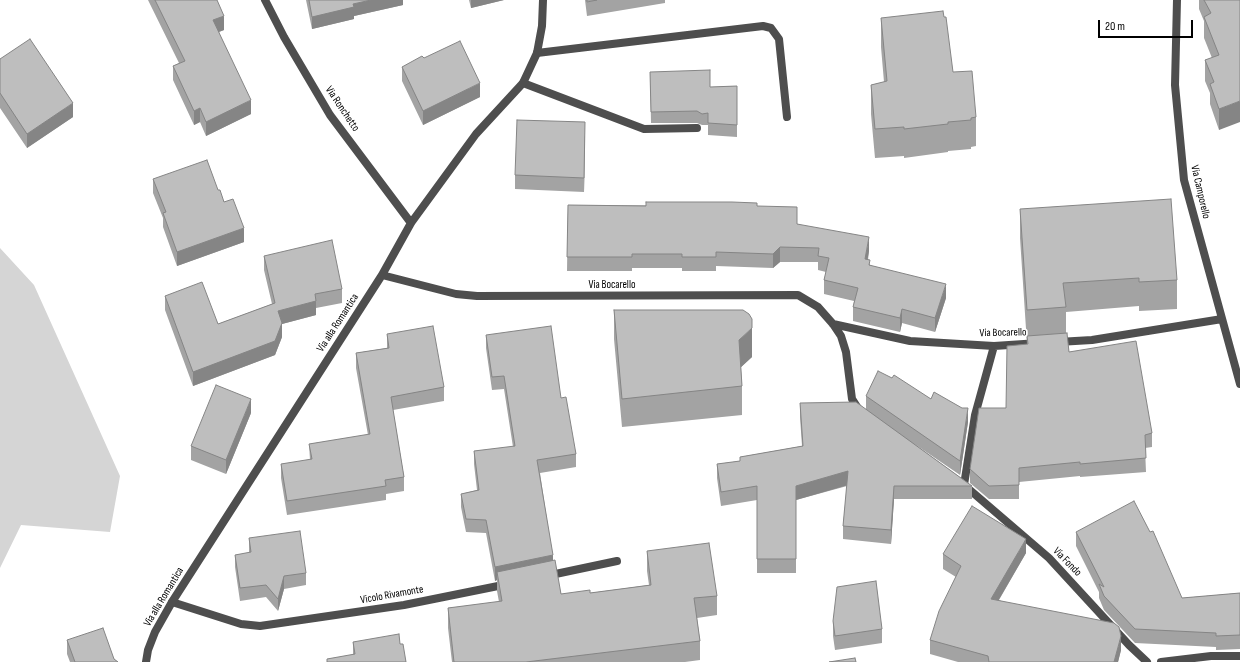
<!DOCTYPE html>
<html>
<head>
<meta charset="utf-8">
<style>
  body { margin:0 }
  #map { position:relative; width:1240px; height:662px; overflow:hidden; background:#fff; font-family:"Sofia Sans Condensed",sans-serif }
  canvas { display:block }
  .scale { position:absolute; left:1098px; top:20px; width:95px; height:18px; box-sizing:border-box; border:2px solid #000; border-top:0; padding-left:5px; font-size:12px; line-height:14px; white-space:nowrap; color:#000; -webkit-text-stroke:3px #fff; paint-order:stroke }
</style>
</head>
<body>
<div id="map">
<canvas width="1240" height="662"></canvas>
<div class="scale">20 m</div>
</div>
<script>
const ctx = document.querySelector('canvas').getContext('2d');
ctx.lineJoin = 'round';
function fillPath(path, color) {
  ctx.fillStyle = color;
  ctx.fill(path, 'evenodd');
}
function poly(rows) {
  const path = new Path2D();
  for (const r of rows) {
    path.moveTo(r[0], r[1]);
    for (let i = 2; i < r.length; i += 2) path.lineTo(r[i], r[i + 1]);
  }
  return path;
}
function strokePath(path, color, width, dash) {
  ctx.strokeStyle = color;
  ctx.lineWidth = width;
  ctx.lineCap = dash ? 'butt' : 'round';
  ctx.setLineDash(dash || []);
  ctx.stroke(path);
}
function write(font, color, halo, rows, align = 'center') {
  ctx.font = font + ' "Sofia Sans Condensed",sans-serif';
  ctx.lineWidth = 3.5;
  ctx.setLineDash([]);
  ctx.textBaseline = 'middle';
  ctx.strokeStyle = halo;
  ctx.fillStyle = color;
  for (const [text, x, y, turn = 0] of rows) {
    ctx.save();
    ctx.translate(x, y);
    ctx.rotate((+turn || 0) * Math.PI / 180);
    ctx.textAlign = isNaN(turn) ? turn : align;
    if (halo) ctx.strokeText(text, 0, 0);
    ctx.fillText(text, 0, 0);
    ctx.restore();
  }
}
fillPath(poly([
  [0,248,34,285,120,476,110,532,21,525,0,568]
]), '#d5d5d5');
strokePath(poly([
  [537,53,763,26,771,28,779,39,787,117],
  [523,83,644,129,697,128],
  [546,576,617,561],
  [172,602,241,624,260,626,404,605,508,584]
]), '#4e4e4e', 8);
strokePath(poly([
  [265,0,284,37,330,115,411,223],
  [1177,0,1175,85,1184,180,1240,384],
  [382,275,456,294,477,296,798,295,818,307,833,324,841,336,846,352,852,399,859,410],
  [833,324,910,341,994,346,1039,343],
  [1058,342,1092,340,1222,319],
  [964,485,1049,558,1129,645,1147,662],
  [964,485,975,415,994,346],
  [146,662,148,650,155,632,172,602,382,275,411,223,476,134,523,83,537,53,542,26,543,0],
  [1161,662,1211,656,1240,656]
]), '#4e4e4e', 8);
fillPath(poly([
  [148,0,217,0,224,30,219,32,251,114,206,136,200,122,194,125,173,80,173,66,179,63],
  [306,0,403,0,403,5,354,16,354,19,312,29],
  [469,0,504,0,471,8],
  [585,0,665,0,665,3,587,16],
  [1199,0,1240,0,1219,130,1210,104,1210,93,1205,81,1205,60,1212,58,1204,38,1204,21,1199,9],
  [881,18,953,72,976,117,976,146,971,147,971,149,948,151,948,152,904,158,904,156,875,158,871,114,871,85,884,82,881,47],
  [424,58,480,97,423,125,402,81,402,67],
  [0,59,73,117,27,148,0,108],
  [650,72,710,87,737,86,737,137,708,135,708,125,702,125,697,123,651,123],
  [585,136,584,192,515,189,515,175],
  [153,179,218,190,244,242,177,266,163,227,163,218,153,193],
  [568,205,757,206,797,224,869,251,868,260,870,265,946,298,935,332,902,323,900,332,853,321,853,307,854,301,824,294,824,280,826,272,818,270,818,262,780,262,773,268,716,266,716,271,682,271,682,268,632,268,632,271,567,271],
  [1020,209,1177,280,1177,309,1139,311,1139,306,1066,312,1066,333,1069,352,1152,433,1152,447,1145,448,1146,472,1080,477,1080,476,1019,482,1019,499,989,499,970,483,970,469,1006,408,1027,344,1020,238],
  [264,256,342,289,342,303,316,308,316,315,282,324,282,337,275,355,193,386,165,310,165,296,218,324,272,304,264,270],
  [614,310,752,357,741,367,742,386,742,415,622,427,614,339],
  [387,334,444,387,444,401,393,410,404,477,404,491,386,494,386,500,287,515,281,478,281,464,310,460,309,444,368,435,356,368,356,353,387,348],
  [486,335,561,398,576,454,576,467,540,473,553,560,561,594,590,593,649,585,647,571,647,551,717,596,717,615,697,618,700,641,700,660,685,662,452,662,448,628,448,608,499,602,497,591,497,580,495,581,486,533,466,532,461,507,461,494,477,490,474,464,474,451,513,447,504,389,492,390,486,348],
  [866,396,931,399,968,422,960,475,913,443,972,486,972,499,894,499,891,544,843,539,843,526,847,486,796,500,796,573,757,573,757,500,721,506,717,478,717,464,740,461,740,457,802,446,800,417,800,403,866,409],
  [251,413,226,474,191,460,191,446],
  [1076,532,1182,598,1240,593,1240,649,1216,650,1216,647,1135,643,1104,610,1099,598,1099,592,1076,546],
  [249,538,306,573,306,585,284,589,278,611,266,597,240,601,235,567,235,555,249,553],
  [1026,553,999,600,1121,650,1118,662,958,662,930,654,930,640,956,577,943,569,943,554],
  [833,621,882,629,882,643,835,650,833,636],
  [67,640,114,659,118,662,70,662,67,654],
  [353,642,400,644,406,662,327,662,327,659,353,655]
]), '#a3a3a3');
fillPath(poly([
  [371,0,403,0,403,5,354,16,354,19,312,29,312,17,353,4],
  [471,0,504,0,471,8],
  [224,16,224,30,213,34,213,20],
  [480,83,480,97,423,125,423,111],
  [251,100,251,114,206,136,206,122],
  [1240,101,1240,122,1219,130,1219,109],
  [73,103,73,117,27,148,27,134],
  [200,108,200,122,194,125,194,111],
  [585,122,585,136,584,192,584,178],
  [244,228,244,242,177,266,177,252],
  [869,237,869,251,865,273,865,259],
  [780,247,780,262,773,268,773,254],
  [946,284,946,298,935,332,935,318],
  [316,301,316,315,282,324,282,337,275,355,193,386,193,372,278,311],
  [902,309,902,323,900,332,900,318],
  [752,328,752,357,739,369,739,340],
  [251,399,251,413,226,474,226,460],
  [968,408,968,422,960,475,960,461],
  [848,471,848,485,796,500,796,486],
  [894,486,894,499,891,544,891,530],
  [1026,539,1026,553,991,613,991,599],
  [553,555,553,569,497,572,497,580,495,581,495,567],
  [284,576,284,589,278,611,278,599],
  [1121,636,1121,650,1118,662,1114,662]
]), '#858585');
const building = poly([
  [155,0,217,0,224,16,213,20,251,100,206,122,200,108,194,111,173,66,185,61,155,0],
  [309,0,371,0,353,4,354,7,312,17,309,0],
  [587,0,597,0,587,2,587,0],
  [1204,0,1240,0,1240,101,1219,109,1210,84,1214,82,1205,60,1219,55,1204,17,1211,13,1204,0],
  [943,11,944,17,946,17,953,72,972,71,976,117,971,118,971,120,948,122,948,124,904,129,904,127,875,129,871,85,887,81,881,18,943,11],
  [30,39,73,103,27,134,0,93,0,59,30,39],
  [460,41,480,83,423,111,402,67,422,56,424,58,460,41],
  [710,70,710,87,737,86,737,125,708,123,708,113,702,114,697,111,651,112,650,72,710,70],
  [517,120,585,122,584,178,515,175,517,120],
  [207,160,218,190,220,190,224,202,233,199,244,228,177,252,163,213,166,212,153,179,207,160],
  [1171,199,1177,280,1139,282,1139,278,1063,283,1066,307,1027,310,1020,209,1171,199],
  [646,202,732,202,757,203,757,206,797,207,797,224,869,237,865,259,870,260,869,265,946,284,935,318,902,309,900,318,853,307,858,288,824,280,829,258,818,256,819,248,780,247,773,254,716,252,716,257,682,257,682,254,632,254,632,257,567,257,568,205,646,206,646,202],
  [332,240,342,289,315,294,316,301,278,311,282,323,275,341,193,372,165,296,202,282,218,324,275,303,264,256,332,240],
  [614,310,743,310,749,314,752,319,752,328,739,340,742,386,622,399,614,310],
  [433,326,444,387,391,397,404,477,385,480,386,486,287,501,281,464,312,459,309,444,370,434,356,353,389,348,387,334,433,326],
  [551,326,561,398,566,397,576,454,537,460,553,555,495,567,486,520,466,519,461,494,479,490,474,451,515,446,504,376,492,377,486,335,551,326],
  [1067,333,1069,352,1136,341,1152,433,1145,435,1146,458,1080,464,1080,462,1019,468,1019,485,989,486,970,469,979,408,1006,408,1007,346,1028,344,1027,336,1067,333],
  [878,371,892,378,894,375,931,399,934,392,962,408,968,408,960,461,866,396,878,371],
  [216,385,251,399,226,460,191,446,216,385],
  [856,402,972,486,894,486,891,530,843,526,848,471,796,486,796,559,757,559,757,486,721,492,717,464,740,461,740,457,803,446,800,403,856,402],
  [1134,501,1150,532,1153,531,1182,598,1240,593,1240,635,1216,636,1216,633,1135,629,1104,596,1099,584,1104,587,1076,532,1134,501],
  [972,506,1026,539,991,599,1114,623,1119,627,1121,636,1114,662,989,662,988,656,930,640,939,611,961,566,943,554,972,506],
  [300,531,306,573,284,576,278,599,266,585,240,588,235,555,251,552,249,538,300,531],
  [709,543,717,596,694,598,700,641,526,662,454,662,448,608,502,601,497,572,555,560,561,594,590,590,590,593,651,585,647,551,709,543],
  [876,581,882,629,835,636,833,621,837,587,876,581],
  [103,628,114,659,118,662,75,662,67,640,103,628],
  [399,634,400,644,403,644,406,662,327,662,327,659,355,654,353,642,399,634],
  [855,658,856,662,829,662,855,658]
]);
fillPath(building, '#bebebe');
strokePath(building, '#858585', 1);
write('11px', '#000', '#fff', [
  ["Via Ronchetto",342,109,56],
  ["Via Camporello",1200,192,77],
  ["Via Bocarello",612,285],
  ["Via alla Romantica",338,323,-57],
  ["Via Bocarello",1003,333,-1],
  ["Via Fondo",1067,562,46],
  ["Vicolo Rivamonte",392,595,-10],
  ["Via alla Romantica",164,597,-59]
]);
</script>
</body>
</html>
